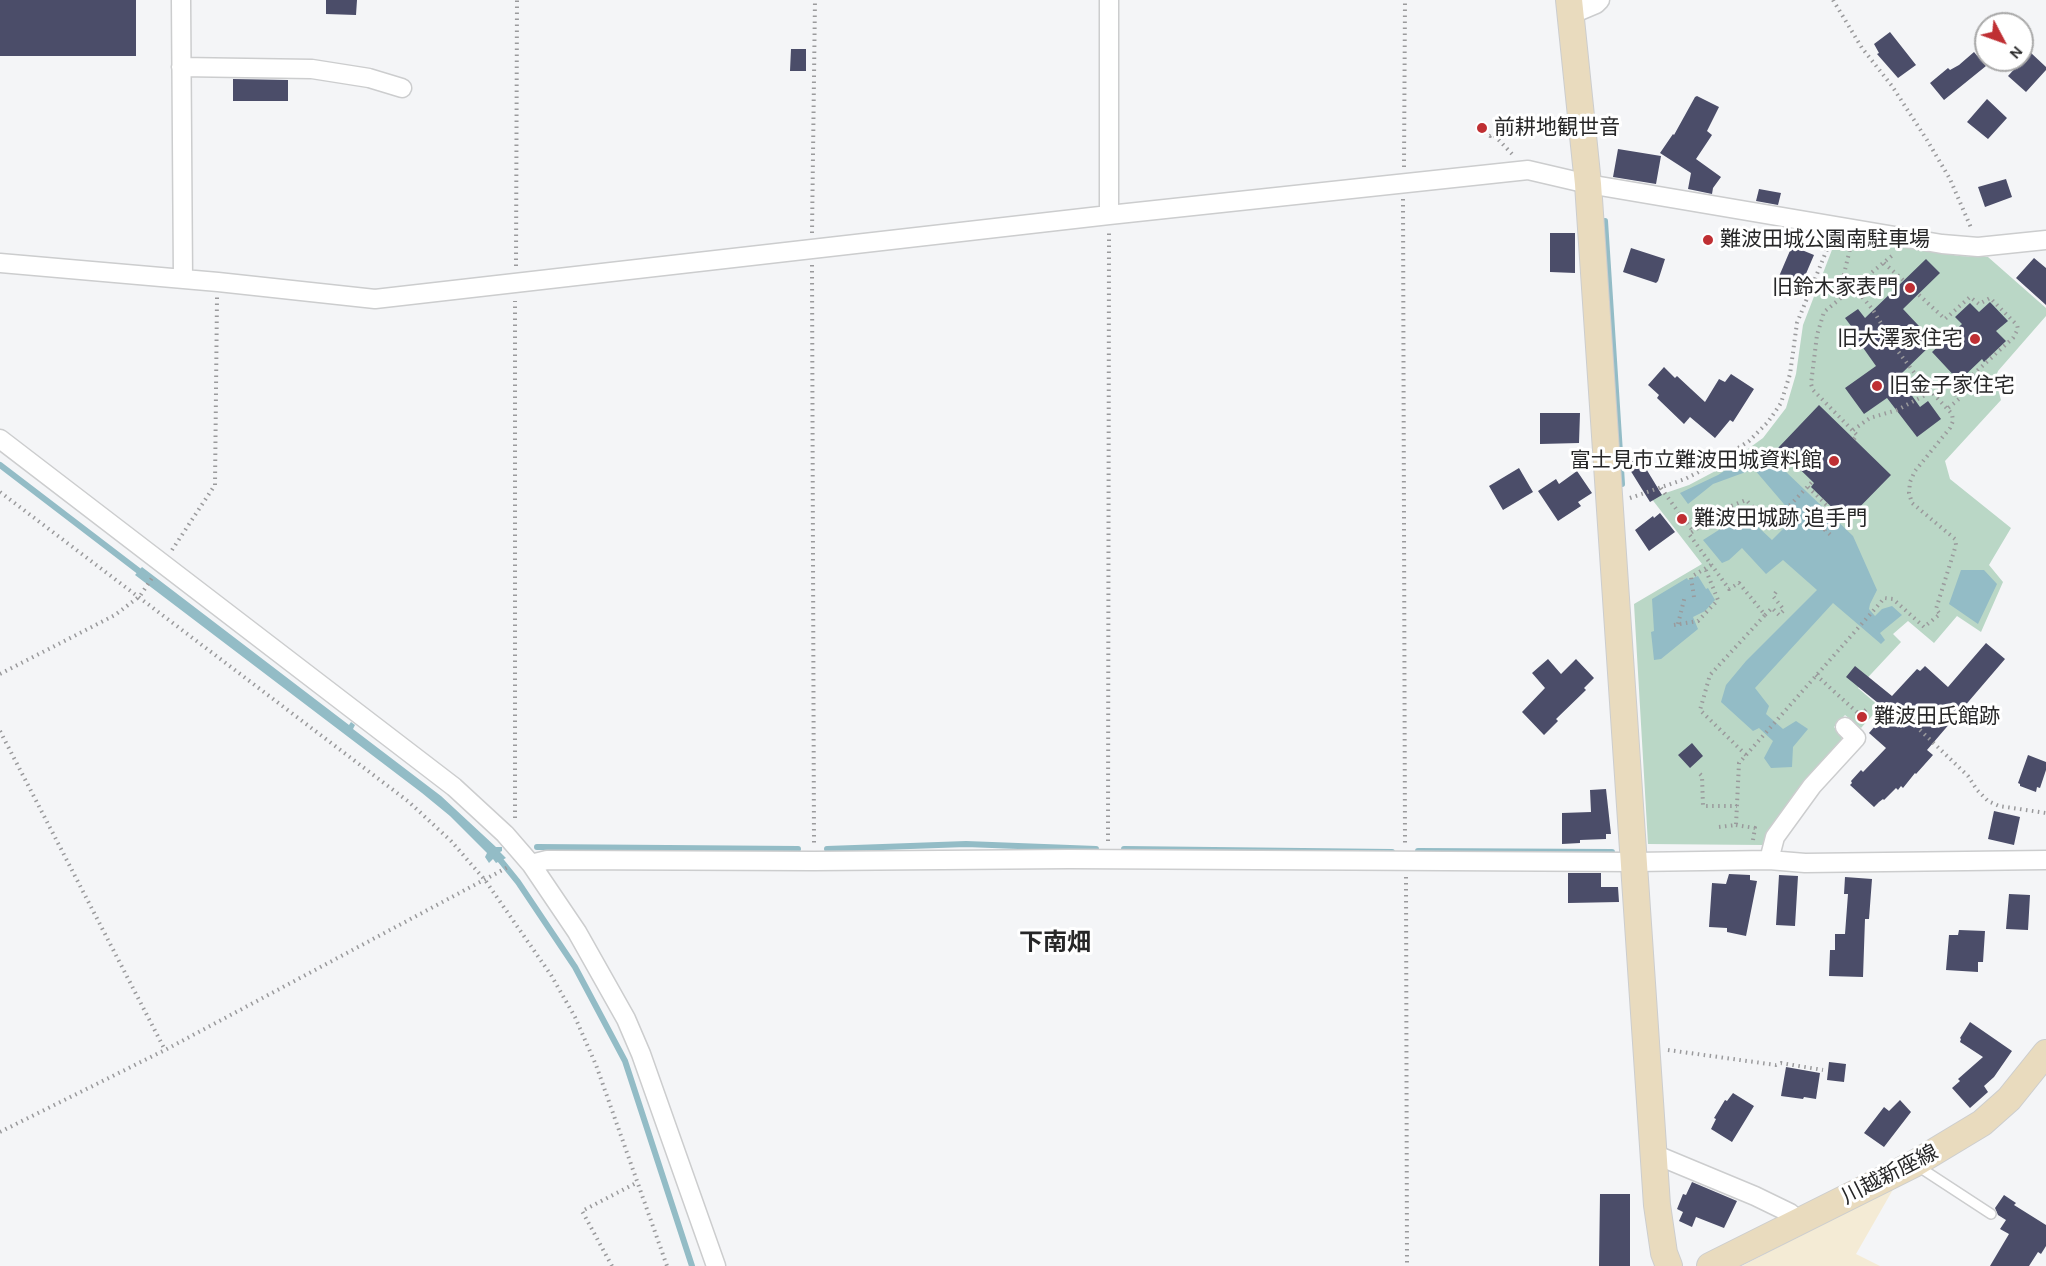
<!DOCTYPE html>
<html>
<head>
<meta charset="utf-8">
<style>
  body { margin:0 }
  #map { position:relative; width:2046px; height:1266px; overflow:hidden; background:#f4f5f7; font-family:Karla,sans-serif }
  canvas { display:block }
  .north { position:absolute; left:1974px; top:12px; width:60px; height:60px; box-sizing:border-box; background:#fff; border:2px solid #a9a9a9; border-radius:50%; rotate:131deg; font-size:16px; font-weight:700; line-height:24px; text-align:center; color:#272728 }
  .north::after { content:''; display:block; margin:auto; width:21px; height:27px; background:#bf2f33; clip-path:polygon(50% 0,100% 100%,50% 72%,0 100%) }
</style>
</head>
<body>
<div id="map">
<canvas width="2046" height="1266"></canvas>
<div class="north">N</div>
</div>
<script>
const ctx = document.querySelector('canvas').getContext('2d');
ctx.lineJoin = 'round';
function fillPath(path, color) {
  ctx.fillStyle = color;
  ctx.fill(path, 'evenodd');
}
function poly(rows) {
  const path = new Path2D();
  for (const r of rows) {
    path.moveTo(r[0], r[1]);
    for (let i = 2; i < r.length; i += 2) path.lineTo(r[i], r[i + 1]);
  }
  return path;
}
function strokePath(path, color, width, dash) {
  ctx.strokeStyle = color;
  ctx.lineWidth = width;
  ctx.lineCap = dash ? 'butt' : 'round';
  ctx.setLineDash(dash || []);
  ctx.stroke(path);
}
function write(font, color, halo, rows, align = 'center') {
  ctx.font = font + ' Karla,"Noto Sans JP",sans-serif';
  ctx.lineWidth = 6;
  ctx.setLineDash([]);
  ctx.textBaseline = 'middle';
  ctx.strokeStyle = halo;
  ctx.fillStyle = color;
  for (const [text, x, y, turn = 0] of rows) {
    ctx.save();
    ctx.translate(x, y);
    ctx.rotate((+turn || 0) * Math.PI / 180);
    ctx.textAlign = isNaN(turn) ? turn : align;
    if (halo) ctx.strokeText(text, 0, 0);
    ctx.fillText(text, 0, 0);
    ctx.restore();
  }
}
fillPath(poly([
  [1895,1186,1856,1254,1880,1266,1742,1266]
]), '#f4ebd5');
fillPath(poly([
  [1844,237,1960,256,1988,257,2046,308,2046,316,1998,371,1995,379,2001,400,1945,461,1950,479,2011,528,1989,565,2003,582,1981,632,1957,616,1934,643,1908,621,1893,634,1901,642,1858,688,1880,707,1861,728,1845,715,1834,727,1841,735,1842,744,1807,782,1763,845,1648,844,1634,604,1702,564,1651,498,1689,485,1723,467,1763,438,1786,408,1796,374,1803,325,1835,242]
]), '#bad7c6');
fillPath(poly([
  [1761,448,1853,536,1877,590,1870,604,1869,609,1875,616,1882,609,1892,606,1902,615,1880,633,1885,640,1881,644,1833,603,1755,688,1769,706,1766,714,1783,729,1796,721,1808,729,1793,747,1792,767,1771,768,1764,758,1773,741,1759,728,1753,731,1721,702,1726,685,1746,661,1817,590,1783,560,1766,574,1742,548,1729,560,1722,563,1703,540,1744,514,1772,540,1795,517,1754,469,1713,484,1688,504,1680,493,1718,475],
  [142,567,349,725,351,722,355,725,353,729,441,796,496,847,502,847,502,851,500,852,506,858,496,863,493,859,489,863,485,857,487,853,450,816,422,793,135,575],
  [1961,570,1984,570,1997,584,1978,624,1949,604],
  [1698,576,1706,589,1708,588,1715,600,1705,611,1693,617,1698,629,1661,659,1654,660,1651,632,1654,631,1652,599,1687,578,1688,580]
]), '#93bcc6');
strokePath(poly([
  [1605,221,1622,484],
  [0,465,144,575],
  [537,847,798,849],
  [827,849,966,844,1096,849],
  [1124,849,1392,852],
  [1418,851,1612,852],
  [497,856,518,882,575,967,625,1061,692,1266]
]), '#93bcc6', 6);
fillPath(poly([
  [0,0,136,0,136,56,0,56],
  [326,0,357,0,356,15,326,14],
  [1890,32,1916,65,1898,78,1877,54,1879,53,1874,44],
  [791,49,806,49,806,71,790,71],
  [1974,52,1986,66,1944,100,1930,83,1948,68,1950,70,1959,65],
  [2030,52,2046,67,2046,70,2026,92,2008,76],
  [233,79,288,80,288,101,233,101],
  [1697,96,1719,107,1707,131,1712,135,1696,159,1721,177,1713,188,1712,194,1688,189,1691,173,1660,153,1673,134,1674,135,1695,97],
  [1987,99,2007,118,1988,139,1967,122],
  [1618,149,1661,156,1656,184,1613,177],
  [2006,179,2012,197,1985,207,1978,187],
  [1759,189,1781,193,1778,205,1756,201],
  [1550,233,1575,233,1575,273,1550,272],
  [1792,246,1814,255,1799,290,1777,281],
  [1631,248,1665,259,1658,281,1656,283,1623,272],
  [2034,258,2046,268,2046,305,2016,278],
  [1926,259,1940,273,1903,309,1934,342,1900,375,1905,381,1903,383,1920,407,1928,401,1941,419,1917,437,1887,398,1864,414,1845,388,1876,366,1854,335,1857,334,1845,318,1858,309,1865,318],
  [1990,302,2008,321,1996,331,2006,341,1984,362,1982,359,1959,381,1932,352,1962,324,1955,317,1970,303,1979,312],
  [1664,367,1675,378,1677,376,1705,402,1719,379,1725,382,1731,374,1754,389,1733,422,1730,420,1715,438,1690,417,1684,424,1657,398,1659,395,1648,385],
  [1819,405,1891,475,1846,521,1811,487,1814,483,1778,448],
  [1540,413,1580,413,1579,443,1540,444],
  [1639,457,1662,495,1650,502,1627,465],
  [1519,468,1533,492,1503,510,1489,486],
  [1577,471,1592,493,1578,502,1581,506,1558,521,1538,491,1556,479,1559,484],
  [1660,513,1675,532,1649,551,1635,530,1653,516,1654,518],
  [1986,643,2005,659,1927,750,1933,755,1916,774,1915,773,1903,788,1901,786,1898,790,1896,788,1884,800,1883,799,1879,802,1874,807,1850,785,1852,783,1851,781,1861,770,1863,772,1886,748,1869,733,1888,711,1846,677,1855,666,1892,696,1917,669,1920,671,1925,666,1948,687],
  [1548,659,1561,674,1576,659,1594,678,1584,688,1586,690,1556,719,1558,721,1544,735,1522,712,1545,688,1532,673],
  [1692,743,1703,756,1690,768,1678,755],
  [2028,755,2046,762,2046,770,2040,788,2037,787,2036,792,2020,786,2020,784,2018,783],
  [1606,789,1611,834,1606,834,1606,839,1580,840,1580,843,1562,844,1562,813,1591,812,1590,790],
  [1994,811,2020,817,2014,845,1988,839],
  [1568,873,1601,873,1601,887,1618,887,1619,902,1568,903],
  [1729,874,1750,875,1750,880,1757,881,1746,936,1727,932,1727,928,1709,927,1712,883,1726,884],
  [1779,875,1798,876,1795,926,1776,925],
  [1845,877,1872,879,1869,919,1865,919,1863,977,1829,976,1830,950,1835,950,1835,934,1845,934,1848,894,1844,894],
  [2009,894,2030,895,2028,930,2006,929],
  [1959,930,1985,931,1983,962,1978,962,1978,972,1946,970,1949,935,1958,935],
  [1970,1022,2012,1051,1994,1077,1984,1086,1988,1092,1970,1108,1952,1088,1960,1081,1958,1079,1983,1057,1960,1042,1961,1039,1960,1038],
  [1829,1062,1846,1064,1844,1082,1827,1080],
  [1786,1067,1820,1073,1816,1099,1804,1097,1803,1099,1781,1096],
  [1733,1093,1754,1106,1732,1142,1711,1129,1716,1119,1714,1118,1725,1100,1727,1101],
  [1900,1100,1911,1112,1884,1147,1864,1133,1884,1107,1889,1111],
  [1692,1182,1737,1201,1724,1228,1696,1217,1692,1227,1679,1221,1683,1212,1677,1209,1683,1194,1686,1195],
  [1600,1194,1630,1194,1630,1266,1599,1266],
  [2004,1195,2016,1203,2014,1205,2046,1225,2046,1246,2041,1254,2038,1252,2029,1266,1990,1266,2009,1234,2000,1229,2006,1220,1998,1215,1995,1208]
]), '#4b4d69');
const lane = poly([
  [1916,1165,1991,1214]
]);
const street = poly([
  [181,0,183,279],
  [1570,15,1596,4,1600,0],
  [181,67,312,69,369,78,402,88],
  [1109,215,1109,0],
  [0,263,218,282,375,299,1109,215,1528,170,1588,184,1942,244,1978,247,2046,240],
  [0,439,454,787,505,834,531,864,577,932,626,1019,641,1054,716,1266],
  [1769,860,1775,837,1812,786,1856,738,1845,727],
  [531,864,547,860,814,861,1069,859,1635,862,1769,860,1805,863,2046,860],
  [1654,1154,1755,1196,1790,1213,1799,1221]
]);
const secondary = poly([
  [1569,0,1588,184,1657,1205,1664,1253,1669,1266],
  [1710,1266,1914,1164,1982,1123,2009,1099,2046,1053]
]);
strokePath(lane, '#cccdce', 12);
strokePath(street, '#cccdce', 21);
strokePath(secondary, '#cccdce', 28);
strokePath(poly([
  [1833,0,1862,48,1892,86,1927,140,1950,179,1972,230],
  [1485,132,1490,136,1493,134,1513,155],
  [1404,167,1405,0],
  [1403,199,1405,845],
  [812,233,815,0],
  [1884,263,1903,280],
  [812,265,814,845],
  [516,266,517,0],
  [1919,295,1945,319,1970,297,1979,304,1990,298,2017,325,2018,329,2013,338,1954,392,1959,399,1948,408],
  [1853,430,1870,418,1897,410,1931,392],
  [1854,439,1857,435,1813,390,1811,384,1817,335,1824,312,1894,254],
  [1808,487,1838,516,1825,530,1833,537],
  [1661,488,1679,513],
  [0,492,409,802,451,841,485,880,551,975,575,1017,596,1065,667,1266],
  [1630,498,1685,479,1710,466,1749,441,1768,422,1781,403,1790,374,1797,323,1830,242],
  [1687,523,1693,531],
  [172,550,215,485,217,297],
  [1694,597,1691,577,1711,565],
  [1765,615,1772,608,1779,615,1784,610,1773,596,1776,592],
  [1678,624,1685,596],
  [1674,625,1698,621,1718,600,1705,568],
  [0,674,115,615,140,596,152,578],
  [1816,675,1860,715,1869,707],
  [1920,730,1968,776,1977,790,1988,801,1999,806,2046,813],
  [0,731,165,1050],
  [1746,755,1700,710,1710,675,1765,615,1739,583,1729,589,1689,534,1729,507,1746,500,1771,525,1813,481],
  [1700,774,1702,776,1703,806,1737,806],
  [515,818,515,301],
  [1736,825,1755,828,1753,840],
  [1719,827,1736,825,1739,763,1881,602,1884,598,1893,599,1924,627,1940,614,1936,609,1956,545,1955,539,1912,503,1909,493,1910,482,1915,471,1950,428,1953,421,1952,414,1916,375,1897,350,1873,310,1846,277,1844,274,1851,245],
  [1108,841,1109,231],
  [1406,877,1407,1266],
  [1668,1050,1776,1065,1781,1063,1823,1070],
  [0,1132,165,1050,510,866],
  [612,1266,582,1211,636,1183]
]), '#9a9a9c', 4, [1.5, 4.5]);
strokePath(lane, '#fff', 9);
strokePath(street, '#fff', 18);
strokePath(secondary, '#e9dbbe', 26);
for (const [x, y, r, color] of [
  [1482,128,6,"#bf2f33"],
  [1708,240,6,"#bf2f33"],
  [1910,288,6,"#bf2f33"],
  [1975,339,6,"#bf2f33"],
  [1877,386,6,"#bf2f33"],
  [1834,461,6,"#bf2f33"],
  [1682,519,6,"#bf2f33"],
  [1862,717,6,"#bf2f33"]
]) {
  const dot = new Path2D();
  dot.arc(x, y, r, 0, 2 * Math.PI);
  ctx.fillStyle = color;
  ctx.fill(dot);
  strokePath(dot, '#fff', 2);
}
write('21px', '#272728', '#fff', [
  ["前耕地観世音",1494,128],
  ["難波田城公園南駐車場",1720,240],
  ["旧鈴木家表門",1898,288,"right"],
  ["旧大澤家住宅",1963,339,"right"],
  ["旧金子家住宅",1889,386],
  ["富士見市立難波田城資料館",1822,461,"right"],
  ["難波田城跡 追手門",1694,519],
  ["難波田氏館跡",1874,717]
], 'left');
write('21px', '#272728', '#fff', [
  ["川越新座線",1890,1175,-27]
]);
write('bold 24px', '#272728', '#fff', [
  ["下南畑",1055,943]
]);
</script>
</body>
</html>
